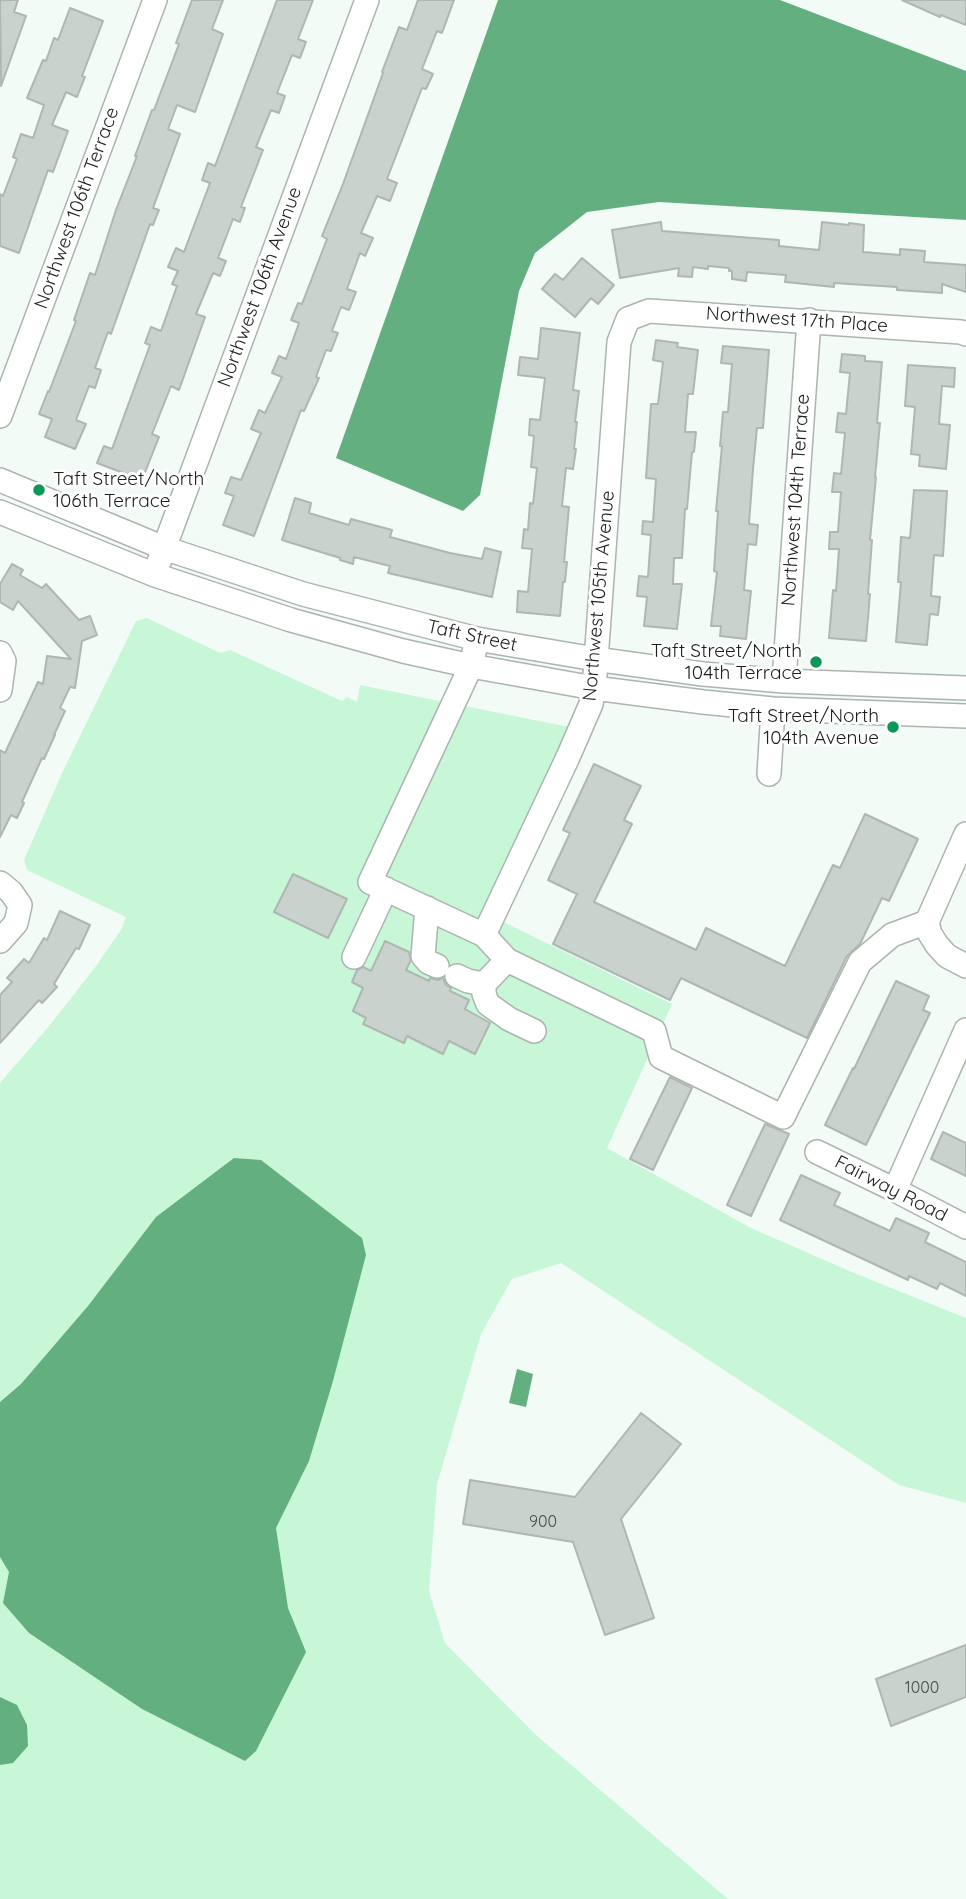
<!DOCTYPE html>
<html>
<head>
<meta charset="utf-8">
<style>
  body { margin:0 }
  canvas { display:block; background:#f2fbf5 }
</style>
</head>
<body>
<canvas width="966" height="1899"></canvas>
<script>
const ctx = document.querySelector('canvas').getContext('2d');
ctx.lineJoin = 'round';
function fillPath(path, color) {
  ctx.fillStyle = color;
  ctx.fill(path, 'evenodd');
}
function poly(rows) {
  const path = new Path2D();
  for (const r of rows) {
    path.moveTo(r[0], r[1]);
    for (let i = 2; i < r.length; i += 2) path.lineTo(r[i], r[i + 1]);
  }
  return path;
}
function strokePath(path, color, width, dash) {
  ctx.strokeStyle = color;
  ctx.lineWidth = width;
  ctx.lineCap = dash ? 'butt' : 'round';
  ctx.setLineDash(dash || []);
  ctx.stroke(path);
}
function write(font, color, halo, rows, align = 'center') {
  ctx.font = font + ' Quicksand,sans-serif';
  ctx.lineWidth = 6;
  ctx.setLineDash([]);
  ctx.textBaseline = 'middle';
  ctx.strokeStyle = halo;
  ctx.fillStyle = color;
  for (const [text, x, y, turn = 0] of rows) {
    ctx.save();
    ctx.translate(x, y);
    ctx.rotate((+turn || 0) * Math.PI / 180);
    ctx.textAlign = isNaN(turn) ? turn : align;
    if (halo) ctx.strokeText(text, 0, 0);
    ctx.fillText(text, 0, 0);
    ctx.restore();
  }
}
fillPath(poly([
  [147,618,220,653,230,650,342,701,347,697,357,702,360,685,574,728,485,913,672,1004,607,1148,751,1228,847,1270,966,1318,966,1503,899,1485,561,1263,512,1279,481,1334,437,1484,429,1591,445,1643,536,1735,728,1899,0,1899,0,1083,50,1025,96,966,121,930,126,917,27,870,24,860,63,771,136,621]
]), '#c8f7d7');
fillPath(poly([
  [498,0,780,0,966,71,966,220,659,202,587,212,535,253,519,291,480,495,463,511,336,458],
  [234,1158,261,1160,362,1238,366,1255,333,1381,309,1461,276,1528,288,1608,306,1652,256,1751,245,1761,142,1709,29,1633,3,1603,9,1572,0,1557,0,1402,21,1384,88,1306,156,1217],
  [517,1369,533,1374,526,1407,509,1403],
  [0,1697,17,1705,27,1725,28,1746,13,1763,0,1765]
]), '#64af80');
const building = poly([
  [0,0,18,0,14,12,26,16,1,86,0,0],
  [192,0,223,0,212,29,223,34,195,112,177,105,168,129,180,134,153,208,159,210,153,225,150,224,111,334,108,332,95,368,101,370,95,388,89,386,76,420,86,424,75,449,45,437,52,419,39,414,48,391,49,392,76,321,74,320,90,273,95,275,116,210,137,156,135,156,152,110,154,110,179,44,176,43,192,0],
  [277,0,313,0,298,39,306,42,300,58,292,55,277,93,285,96,279,113,271,110,256,147,263,150,241,207,245,208,240,222,233,219,218,258,226,261,220,276,213,273,196,314,205,317,179,390,171,386,152,434,159,437,142,480,97,463,104,446,112,449,150,345,145,343,151,327,161,331,177,286,172,284,178,271,168,267,176,248,184,252,210,183,202,180,208,163,215,166,277,0],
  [418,0,454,0,442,33,437,31,422,69,433,74,426,89,422,88,387,179,397,183,390,201,377,196,361,233,373,238,365,256,360,253,347,289,356,292,349,310,341,307,332,331,338,333,331,351,326,350,316,377,319,378,304,411,301,410,254,536,223,525,234,496,225,493,231,477,241,480,261,433,251,429,259,410,265,413,282,377,272,373,279,356,286,359,299,323,291,320,298,303,302,304,327,239,322,236,343,184,383,73,382,72,399,27,407,30,418,0],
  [902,0,966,0,966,25,941,15,940,17,902,0],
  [70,8,103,21,82,76,85,77,77,97,66,92,52,125,68,131,53,172,48,170,19,253,0,246,0,194,3,196,17,159,13,157,21,134,33,138,44,105,27,98,43,60,46,61,54,38,58,40,70,8],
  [661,222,662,231,779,240,779,246,819,250,822,222,849,225,849,223,864,225,863,252,900,255,900,249,925,251,924,262,966,265,966,292,942,284,942,293,897,290,897,287,834,283,834,287,785,282,786,275,747,272,746,281,732,279,732,271,729,271,729,268,708,266,708,269,693,267,692,277,678,276,679,268,620,278,612,230,661,222],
  [582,258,614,285,598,304,591,298,575,317,542,289,555,274,563,280,582,258],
  [541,328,580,333,573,390,579,391,575,422,577,422,574,449,576,449,573,469,566,468,562,506,569,507,564,562,567,562,565,582,563,582,560,616,517,612,518,591,528,592,532,549,522,548,524,529,528,530,530,503,533,504,537,468,531,467,534,436,529,435,530,419,540,420,545,378,518,375,520,357,538,359,541,328],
  [656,340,678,343,677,347,698,350,693,394,688,394,685,432,696,432,694,452,692,452,687,509,685,509,682,558,674,558,673,584,682,584,677,629,644,626,647,597,637,596,639,576,648,577,651,535,642,534,643,521,653,522,656,479,646,478,651,404,658,404,663,362,653,360,656,340],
  [723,346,769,350,763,428,757,428,753,469,749,524,758,525,756,545,748,544,744,590,751,591,746,639,720,636,721,626,711,626,717,572,714,571,718,511,716,511,722,446,720,446,723,412,728,412,732,364,721,363,723,346],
  [842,354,865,356,865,361,882,362,877,423,880,423,875,477,876,477,870,540,872,540,868,594,870,594,866,641,829,638,833,590,836,591,839,549,829,549,830,532,838,532,841,492,832,492,834,473,841,474,845,433,836,432,838,413,846,414,850,373,840,372,842,354],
  [908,365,955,368,954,387,942,386,939,424,950,425,946,469,919,466,920,455,911,454,915,407,905,406,908,365],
  [914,490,947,491,943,556,934,555,931,596,940,597,938,615,930,614,927,645,896,642,901,582,898,582,901,537,910,538,914,490],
  [295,498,311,503,309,513,349,525,351,519,392,530,390,537,450,553,482,559,485,548,501,552,492,597,388,573,390,566,354,557,353,564,340,560,340,558,282,540,295,498],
  [12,564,23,570,20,575,42,588,46,584,79,620,90,616,97,635,82,641,75,688,70,687,60,708,65,711,54,735,55,735,44,759,42,758,22,802,24,803,17,818,11,815,0,837,0,750,5,753,38,682,43,684,47,656,71,659,18,601,13,610,0,602,0,584,12,564],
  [594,764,641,786,624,820,632,824,594,902,696,950,706,928,785,966,833,865,840,868,865,814,918,839,889,901,882,898,860,944,847,956,807,1038,681,978,670,1000,553,944,577,894,548,880,570,833,563,830,594,764],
  [293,874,347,899,328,938,274,912,293,874],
  [60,911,90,925,79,949,76,948,54,984,57,987,42,1003,39,1000,0,1043,0,995,12,982,7,978,24,959,29,963,44,938,47,940,60,911],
  [385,941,409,952,411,960,406,970,429,981,430,978,438,980,443,978,446,985,451,988,450,991,469,1000,465,1009,490,1023,475,1054,449,1041,443,1054,407,1036,404,1043,363,1024,366,1018,353,1011,363,988,352,982,357,970,363,967,371,971,385,941],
  [896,981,929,996,923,1010,930,1013,866,1145,825,1125,853,1068,854,1069,896,981],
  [670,1077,692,1088,653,1170,630,1159,670,1077],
  [765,1124,789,1134,751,1216,727,1205,765,1124],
  [943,1132,966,1143,966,1176,931,1159,943,1132],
  [801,1175,840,1193,834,1205,890,1231,896,1218,929,1233,925,1242,966,1262,966,1296,940,1283,937,1289,909,1276,908,1280,780,1220,801,1175],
  [641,1413,681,1444,621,1519,654,1618,605,1635,573,1542,463,1524,470,1480,575,1497,641,1413],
  [966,1645,966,1697,891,1726,876,1679,966,1645]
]);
fillPath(building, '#c9d2cc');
strokePath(building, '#aeb7b1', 2);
const minor = poly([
  [0,416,155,0],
  [0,480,164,548,303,594,477,639,595,659,703,674,784,681,966,688],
  [0,512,155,575,291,620,403,651,471,666,594,688,703,702,773,709,966,716],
  [159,562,367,0],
  [477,639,471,666,370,882,484,935,507,960,654,1031,661,1057,783,1117,860,962,892,935,927,922],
  [0,653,4,661,0,690],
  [784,681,809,320],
  [769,774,773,709],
  [966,834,927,922,930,934,937,945,947,956,966,966],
  [0,883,11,892,20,905,16,923,0,941],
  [427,908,423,956,428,962,437,966],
  [484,935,568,757,591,704,594,688,619,342,628,319,649,311,961,332,966,334],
  [354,957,386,889],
  [457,976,468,981,484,984,507,960],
  [484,984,484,994,488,1004,509,1019,534,1031],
  [817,1152,895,1190,966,1227],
  [895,1190,966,1030]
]);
strokePath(minor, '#acb4ae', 26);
strokePath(minor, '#fff', 23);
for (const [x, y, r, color] of [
  [39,490,7,"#0c9757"],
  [816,662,7,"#0c9757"],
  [893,727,7,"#0c9757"]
]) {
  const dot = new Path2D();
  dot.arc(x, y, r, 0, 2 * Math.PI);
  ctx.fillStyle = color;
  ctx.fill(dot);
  strokePath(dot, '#fff', 2.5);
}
write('16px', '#464b47', null, [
  ["900",543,1522],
  ["1000",922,1688]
]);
write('19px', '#1b1e1b', '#fff', [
  ["Northwest 106th Terrace",77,208,-70],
  ["Northwest 106th Avenue",260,287,-70],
  ["Northwest 17th Place",797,320,4],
  ["Northwest 104th Terrace",796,500,-86],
  ["Northwest 105th Avenue",599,596,-85],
  ["Taft Street",472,636,12],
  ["Fairway Road",891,1189,27]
]);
write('19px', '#1b1e1b', '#fff', [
  ["Taft Street/North",53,479,"left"],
  ["106th Terrace",53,501,"left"],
  ["Taft Street/North",802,651],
  ["104th Terrace",802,673],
  ["Taft Street/North",879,716],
  ["104th Avenue",879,738]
], 'right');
</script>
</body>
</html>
